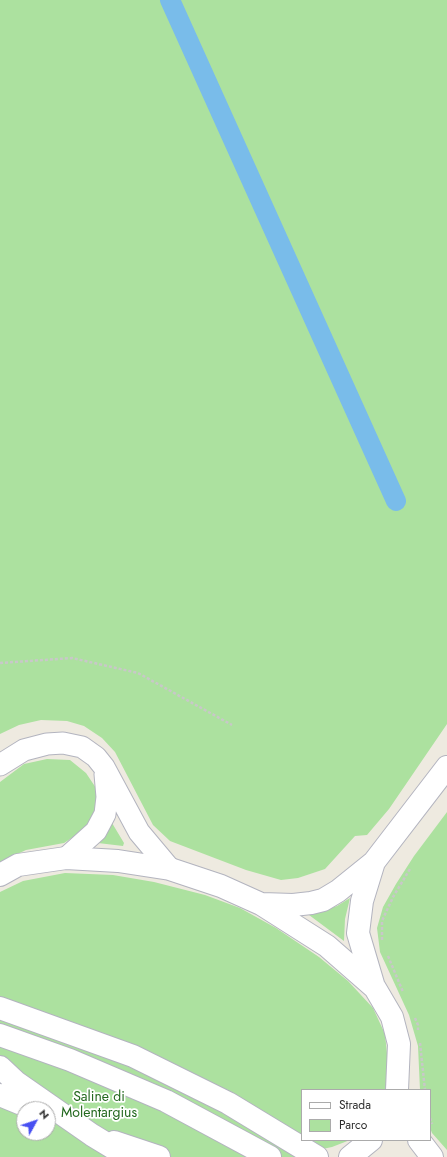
<!DOCTYPE html>
<html>
<head>
<meta charset="utf-8">
<style>
  body { margin:0 }
  #map { position:relative; width:447px; height:1157px; overflow:hidden; background:#eeeae0; font-family:Jost,sans-serif }
  canvas { display:block }
  .legend { position:absolute; left:301px; top:1089px; width:130px; height:52px; box-sizing:border-box; background:#fff; border:1px solid #ababab; margin:0; padding:5px 7px; list-style:none; font-size:12px; color:#2d2d2d }
  .legend li { display:flex; align-items:center; gap:8px; height:20px }
  .legend b { width:20px; border:1px solid #ababab }
  .north { position:absolute; left:16px; top:1101px; width:40px; height:40px; box-sizing:border-box; background:#fff; border:1px solid #ababab; border-radius:50%; rotate:50deg; font-size:11px; font-weight:700; line-height:16px; text-align:center; color:#2d2d2d }
  .north::after { content:''; display:block; margin:auto; width:14px; height:18px; background:#4850f2; clip-path:polygon(50% 0,100% 100%,50% 72%,0 100%) }
</style>
</head>
<body>
<div id="map">
<canvas width="447" height="1157"></canvas>
<ul class="legend">
<li><b style="height:5px;background:#fff"></b>Strada</li>
<li><b style="height:11px;background:#ace19f"></b>Parco</li>
</ul>
<div class="north">N</div>
</div>
<script>
const ctx = document.querySelector('canvas').getContext('2d');
ctx.lineJoin = 'round';
function fillPath(path, color) {
  ctx.fillStyle = color;
  ctx.fill(path, 'evenodd');
}
function poly(rows) {
  const path = new Path2D();
  for (const r of rows) {
    path.moveTo(r[0], r[1]);
    for (let i = 2; i < r.length; i += 2) path.lineTo(r[i], r[i + 1]);
  }
  return path;
}
function strokePath(path, color, width, dash) {
  ctx.strokeStyle = color;
  ctx.lineWidth = width;
  ctx.lineCap = dash ? 'butt' : 'round';
  ctx.setLineDash(dash || []);
  ctx.stroke(path);
}
function write(font, color, halo, rows, align = 'center') {
  ctx.font = font + ' Jost,sans-serif';
  ctx.lineWidth = 3.5;
  ctx.setLineDash([]);
  ctx.textBaseline = 'middle';
  ctx.strokeStyle = halo;
  ctx.fillStyle = color;
  for (const [text, x, y, turn = 0] of rows) {
    ctx.save();
    ctx.translate(x, y);
    ctx.rotate((+turn || 0) * Math.PI / 180);
    ctx.textAlign = isNaN(turn) ? turn : align;
    if (halo) ctx.strokeText(text, 0, 0);
    ctx.fillText(text, 0, 0);
    ctx.restore();
  }
}
fillPath(poly([
  [0,0,447,0,447,724,389,809,367,835,355,836,325,869,298,878,281,880,246,870,170,841,153,825,115,752,102,738,84,726,67,721,41,720,19,725,0,734],
  [47,759,70,760,86,773,96,788,97,800,95,815,87,828,64,843,26,850,0,862,0,782,24,764],
  [447,812,447,1150,432,1133,430,1128,430,1090,420,1090,418,1046,409,1015,380,952,377,928,383,907,396,884,414,856],
  [109,818,124,843,123,846,98,843],
  [65,873,113,875,154,882,205,895,240,908,276,928,319,957,348,981,373,1008,385,1034,389,1073,385,1090,302,1090,302,1140,350,1140,332,1147,294,1155,297,1157,0,1157,0,892,23,881],
  [24,1109,48,1109,48,1133,24,1133],
  [350,898,345,919,344,941,309,915,337,906]
]), '#ace19f');
strokePath(poly([
  [170,0,396,501]
]), '#79bcea', 20);
const minor = poly([
  [0,765,24,750,47,744,63,743,82,747,96,757,104,767,139,832,170,869],
  [66,858,96,831,105,814,107,797,105,774]
]);
const secondary = poly([
  [374,862,362,901,358,933,374,987],
  [0,875,18,865,66,858,118,861,170,869,221,886,261,904,327,946,375,988,392,1017,399,1044,397,1090],
  [262,904,293,905,311,903,323,900,338,891,374,862,447,767],
  [0,1008,133,1056,228,1103,317,1157],
  [0,1035,70,1060,166,1101,270,1157],
  [0,1067,16,1082,92,1135,128,1157],
  [0,1095,34,1109],
  [419,1140,432,1157],
  [114,1142,159,1157],
  [350,1157,371,1140]
]);
strokePath(minor, '#b3b4bf', 23);
strokePath(secondary, '#b3b4bf', 24);
strokePath(poly([
  [0,663,72,658,138,673,232,725],
  [382,940,382,921,393,897,410,869],
  [388,956,403,992],
  [415,1018,418,1025,418,1030],
  [420,1043,425,1090],
  [430,1118,432,1124]
]), '#c8c8c8', 2.5, [3, 2]);
strokePath(minor, '#fff', 21);
strokePath(secondary, '#fff', 22);
write('14px', '#23681e', '#fff', [
  ["Saline di",99,1098],
  ["Molentargius",99,1114]
]);
</script>
</body>
</html>
